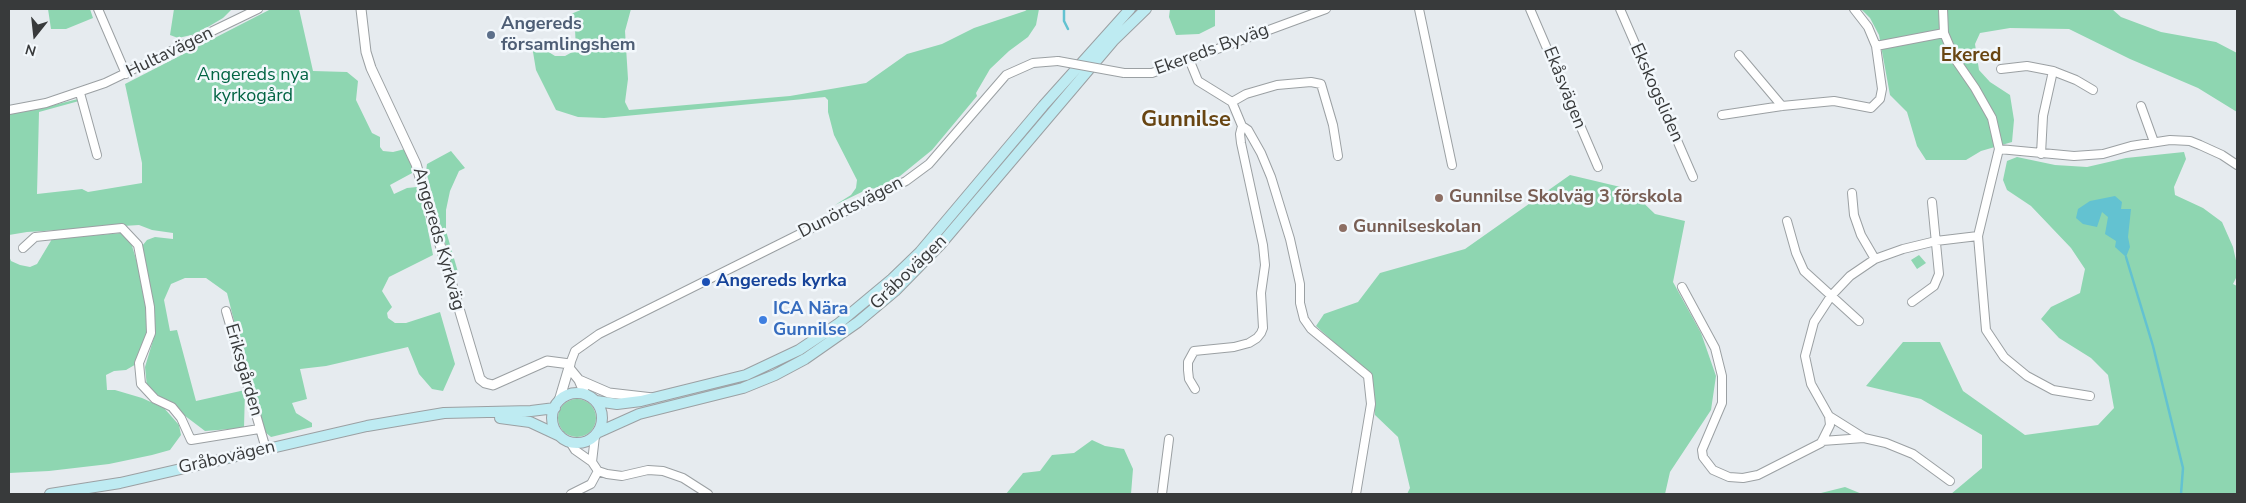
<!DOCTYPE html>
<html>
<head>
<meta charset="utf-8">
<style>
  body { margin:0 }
  #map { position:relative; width:2246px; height:503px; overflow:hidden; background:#e6ebef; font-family:"Nunito Sans",sans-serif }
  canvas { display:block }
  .frame { position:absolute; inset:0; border:10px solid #383a3b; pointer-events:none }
  .north { position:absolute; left:10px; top:10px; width:50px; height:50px; -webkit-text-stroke:4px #f3f8fc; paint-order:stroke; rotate:196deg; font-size:14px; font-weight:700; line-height:20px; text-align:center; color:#383a3b }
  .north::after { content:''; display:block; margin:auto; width:18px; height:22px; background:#383a3b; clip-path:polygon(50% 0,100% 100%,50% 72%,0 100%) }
</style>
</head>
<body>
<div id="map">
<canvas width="2246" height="503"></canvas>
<div class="frame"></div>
<div class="north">N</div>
</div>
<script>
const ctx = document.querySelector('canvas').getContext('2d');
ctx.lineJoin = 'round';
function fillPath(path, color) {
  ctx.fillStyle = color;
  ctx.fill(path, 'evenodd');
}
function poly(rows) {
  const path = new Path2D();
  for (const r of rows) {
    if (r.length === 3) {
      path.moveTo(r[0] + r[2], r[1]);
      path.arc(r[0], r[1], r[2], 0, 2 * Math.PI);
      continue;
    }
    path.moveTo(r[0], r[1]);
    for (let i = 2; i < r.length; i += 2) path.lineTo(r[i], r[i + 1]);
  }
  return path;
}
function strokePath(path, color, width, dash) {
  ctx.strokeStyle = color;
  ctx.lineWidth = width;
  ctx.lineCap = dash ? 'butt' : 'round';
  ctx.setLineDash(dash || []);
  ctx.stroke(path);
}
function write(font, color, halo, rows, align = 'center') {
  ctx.font = font + ' "Nunito Sans",sans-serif';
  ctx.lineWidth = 5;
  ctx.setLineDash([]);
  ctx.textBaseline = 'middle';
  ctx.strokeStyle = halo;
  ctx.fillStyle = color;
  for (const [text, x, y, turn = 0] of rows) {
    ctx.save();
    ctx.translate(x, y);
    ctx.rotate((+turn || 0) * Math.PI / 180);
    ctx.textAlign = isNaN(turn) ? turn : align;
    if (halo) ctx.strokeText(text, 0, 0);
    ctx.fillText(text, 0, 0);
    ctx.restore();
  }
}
fillPath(poly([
  [48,9,90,9,93,18,66,29,51,29],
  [174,9,232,9,223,18,196,34,178,38,170,35],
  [271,9,299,9,313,71,347,72,358,81,356,100,372,133,380,137,380,147,383,151,393,152,405,149,414,172,390,185,394,194,407,188,417,187,420,191,433,255,389,277,382,291,392,307,387,313,388,318,395,323,406,323,440,312,455,364,443,391,432,389,419,374,408,347,326,366,300,369,307,399,292,403,296,413,312,423,312,427,271,437,265,432,257,412,227,293,206,278,185,278,171,284,164,300,170,331,177,330,196,401,245,390,244,428,205,431,147,387,145,367,154,337,154,315,142,246,147,240,155,237,173,239,173,233,152,230,139,225,27,232,9,235,9,113,34,110,78,99,79,101,39,112,37,194,82,189,88,192,142,183,142,163,125,84],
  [583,9,631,9,625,31,628,79,625,102,629,110,790,96,866,83,907,54,942,44,974,28,1025,11,1028,9,1039,9,1036,25,1028,37,1009,51,990,69,976,93,977,96,932,150,900,176,877,189,870,188,835,205,851,195,856,188,857,180,834,135,828,112,828,100,825,97,604,118,578,117,556,110,536,70,532,46,539,46,555,56,565,56,576,50,575,29,571,14],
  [1170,9,1215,9,1215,26,1199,34,1176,35,1169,17],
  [1861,9,2112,9,2121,17,2161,32,2216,42,2237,53,2237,112,2198,88,2130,59,2069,29,2010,28,1980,33,1975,44,1979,70,1990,82,2010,95,2014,120,2012,142,1981,151,1966,160,1926,160,1917,146,1907,112,1890,95,1879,35,1870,18],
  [451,151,465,168,459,171,450,191,446,210,446,231,458,272,453,272,426,171,427,164],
  [2184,152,2186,159,2174,187,2175,195,2203,208,2222,222,2233,247,2237,265,2237,276,2233,284,2237,286,2237,494,1951,494,1982,468,1982,435,1921,399,1866,386,1903,342,1940,342,1963,391,2025,435,2098,425,2114,408,2108,375,2091,358,2059,338,2041,319,2051,307,2080,293,2085,269,2071,248,2031,206,2007,190,2003,180,2007,161,2017,157,2055,165,2087,167,2126,158],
  [1570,175,1629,189,1655,214,1685,221,1673,282,1701,333,1716,376,1711,410,1670,472,1665,494,1407,494,1410,488,1398,437,1375,415,1371,376,1316,326,1324,314,1358,302,1380,273,1465,249],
  [121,233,130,239,141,276,147,307,148,338,138,363,126,370,114,371,106,375,107,390,115,390,142,398,164,408,179,425,181,435,170,450,152,455,109,464,49,471,9,473,9,256,11,261,20,265,30,267,37,264,52,239],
  [1919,255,1926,263,1917,269,1911,260],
  [577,418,19],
  [1092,440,1105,446,1124,449,1133,469,1131,494,1006,494,1023,473,1040,471,1052,455,1074,453],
  [1845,487,1862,494,1817,494]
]), '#8ed6b1');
fillPath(poly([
  [2115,196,2122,202,2121,209,2131,209,2128,237,2130,247,2126,257,2115,247,2116,241,2105,234,2108,217,2102,212,2097,227,2083,224,2076,218,2078,209,2090,201]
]), '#63c2d1');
strokePath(poly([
  [1064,9,1064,21,1068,29],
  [2126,257,2153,346,2183,468,2181,494]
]), '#63c2d1', 2.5);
const minor = poly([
  [98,9,126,74],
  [1419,9,1452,165],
  [1530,9,1598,167],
  [1620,9,1693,177],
  [1854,9,1868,27,1876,46],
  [1943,9,1944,33,1955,59,1975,88,1992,118,1999,149,1978,236,1986,330,2004,357,2027,376,2053,390,2090,396],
  [1739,55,1782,106],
  [1189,59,1198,81,1232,102,1242,126,1240,134,1241,143,1263,245,1265,265,1261,293,1263,328,1261,333,1257,338,1249,343,1234,347,1194,351,1188,362,1188,370,1189,379,1195,389],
  [2001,69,2027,66,2053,71,2076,80,2093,90],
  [1124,73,1152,73,1326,9],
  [80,93,97,155],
  [1232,102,1246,94,1277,85,1311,82,1321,84,1333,125,1338,156],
  [2141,106,2154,142],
  [9,110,46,103,105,83,258,9],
  [1722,115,1782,106,1834,101,1871,108,1880,99,1882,89,1876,46,1944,33],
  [1242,126,1248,130,1261,153,1271,177,1290,239,1300,284,1300,303,1304,319,1311,329,1368,376,1371,404,1356,494],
  [1999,149,2074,156,2103,154,2131,146,2170,140,2190,141,2200,145,2222,155,2237,165],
  [2041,154,2043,116,2053,71],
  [1852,193,1854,215,1861,235,1875,259],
  [1787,221,1796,253,1804,271,1859,321],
  [23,248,35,237,122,228,138,245,150,307,151,333,139,363,141,384,155,399,172,407,181,418,191,440,259,429],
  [1682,287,1715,348,1722,376,1722,403,1702,450,1703,457,1713,470,1729,477,1743,478,1758,475,1821,443,1830,425,1829,416],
  [1912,302,1934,286,1939,274,1932,202],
  [226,311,266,449],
  [570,364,575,351,599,334,906,181,929,164,1006,75,1033,63,1058,61],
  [1822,441,1864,438],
  [570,442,575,450,592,462,598,471,607,474,622,476,648,470,663,471,683,478,708,494],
  [592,462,595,436],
  [1950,481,1913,454,1886,443,1864,438,1829,416,1811,384,1805,356,1814,322,1831,296,1850,276,1875,259,1903,249,1936,241,1978,236],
  [571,494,591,484,598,471],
  [1162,494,1169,439]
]);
const tertiary = poly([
  [361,9,366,52,371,68,416,164,480,379,485,383,493,385,547,361,570,364,559,401],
  [570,369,579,380,585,394],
  [579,380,609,393,653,398]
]);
const secondary = poly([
  [577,418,25],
  [596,401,617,404,641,401,746,375,799,350,838,324,892,279,920,252,1043,106,1130,9],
  [500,418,530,422,560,436],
  [599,432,639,414,743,388,775,375,805,359,858,322,895,291,940,245,1113,41,1146,9],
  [50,494,120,483,367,426,444,413,531,411,555,408]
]);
strokePath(minor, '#9ba0a3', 10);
strokePath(tertiary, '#9ba0a3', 11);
strokePath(secondary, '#9ba0a3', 12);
strokePath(minor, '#fff', 8);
strokePath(tertiary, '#fff', 9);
strokePath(secondary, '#beebf2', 10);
const minorBridge = poly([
  [1058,61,1124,73]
]);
strokePath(minorBridge, '#9ba0a3', 10, []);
strokePath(minorBridge, '#fff', 8);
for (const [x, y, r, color] of [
  [491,35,5,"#5c6f8a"],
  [1439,198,5,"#8d6e63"],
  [1343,228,5,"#8d6e63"],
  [706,282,5,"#1a4fb4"],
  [763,320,5,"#3f7fe0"]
]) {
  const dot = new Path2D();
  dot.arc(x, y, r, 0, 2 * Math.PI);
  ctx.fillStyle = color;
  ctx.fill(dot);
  strokePath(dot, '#f3f8fc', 2);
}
write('bold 18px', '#4e5e75', '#f3f8fc', [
  ["Angereds",501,25],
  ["församlingshem",501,46]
], 'left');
write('18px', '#383a3b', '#f3f8fc', [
  ["Ekereds Byväg",1212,50,-20],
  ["Hultavägen",170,53,-26],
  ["Ekåsvägen",1564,88,68],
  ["Ekskogsliden",1656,93,66],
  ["Dunörtsvägen",851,208,-27],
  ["Angereds Kyrkväg",438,239,74],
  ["Gråbovägen",909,273,-44],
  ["Eriksgården",243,370,74],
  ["Gråbovägen",227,458,-13]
]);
write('18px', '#016443', '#f3f8fc', [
  ["Angereds nya",253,76],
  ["kyrkogård",253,97]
]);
write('bold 18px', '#785e54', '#f3f8fc', [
  ["Gunnilse Skolväg 3 förskola",1449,198],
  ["Gunnilseskolan",1353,228]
], 'left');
write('bold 18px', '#164399', '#f3f8fc', [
  ["Angereds kyrka",716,282]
], 'left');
write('bold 18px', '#366cbe', '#f3f8fc', [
  ["ICA Nära",773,310],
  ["Gunnilse",773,331]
], 'left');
write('bold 19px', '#684512', '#f3f8fc', [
  ["Ekered",1971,56]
]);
write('bold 22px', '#684512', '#f3f8fc', [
  ["Gunnilse",1186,121]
]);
</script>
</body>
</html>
